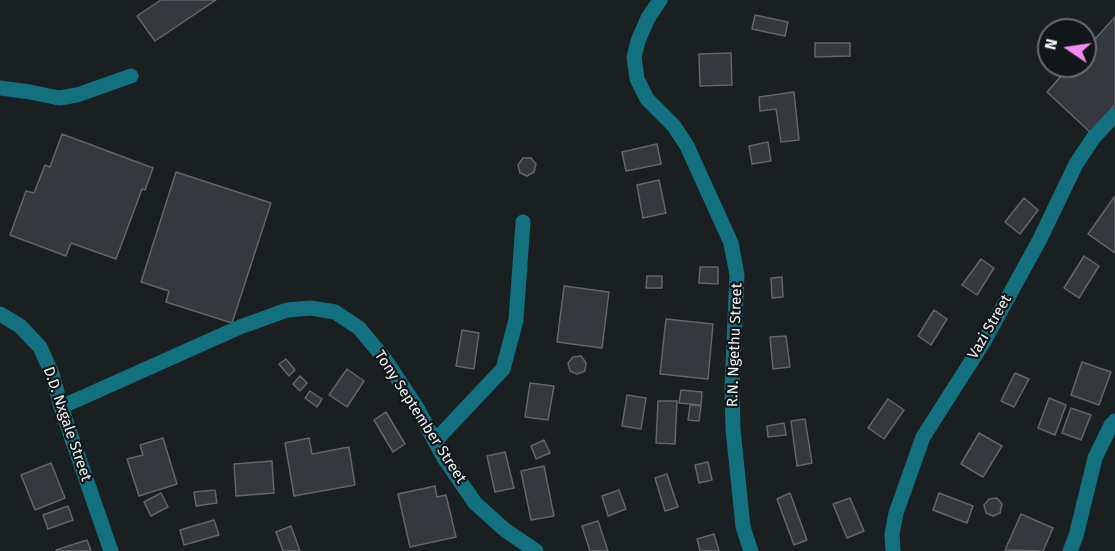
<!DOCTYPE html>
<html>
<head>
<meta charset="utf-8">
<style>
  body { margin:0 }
  #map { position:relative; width:1115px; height:551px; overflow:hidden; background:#1a1f22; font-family:"Fira Sans",sans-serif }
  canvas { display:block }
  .north { position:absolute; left:1037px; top:18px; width:60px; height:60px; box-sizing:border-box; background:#111618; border:2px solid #6a6e70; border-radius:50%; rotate:283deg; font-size:16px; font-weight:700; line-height:24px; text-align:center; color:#eff2f4 }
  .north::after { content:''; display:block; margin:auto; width:21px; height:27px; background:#f489f0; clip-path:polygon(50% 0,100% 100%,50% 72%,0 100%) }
</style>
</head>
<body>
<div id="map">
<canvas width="1115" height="551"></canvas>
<div class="north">N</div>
</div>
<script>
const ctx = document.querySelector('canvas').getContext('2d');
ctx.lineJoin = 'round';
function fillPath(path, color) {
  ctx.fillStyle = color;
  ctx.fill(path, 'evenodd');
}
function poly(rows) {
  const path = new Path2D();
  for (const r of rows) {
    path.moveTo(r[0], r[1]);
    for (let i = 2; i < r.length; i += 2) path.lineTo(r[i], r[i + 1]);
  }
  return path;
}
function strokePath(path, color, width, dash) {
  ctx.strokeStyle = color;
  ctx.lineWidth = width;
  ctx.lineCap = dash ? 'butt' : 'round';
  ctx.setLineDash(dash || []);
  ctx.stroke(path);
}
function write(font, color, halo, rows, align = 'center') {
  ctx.font = font + ' "Fira Sans",sans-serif';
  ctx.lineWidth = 4.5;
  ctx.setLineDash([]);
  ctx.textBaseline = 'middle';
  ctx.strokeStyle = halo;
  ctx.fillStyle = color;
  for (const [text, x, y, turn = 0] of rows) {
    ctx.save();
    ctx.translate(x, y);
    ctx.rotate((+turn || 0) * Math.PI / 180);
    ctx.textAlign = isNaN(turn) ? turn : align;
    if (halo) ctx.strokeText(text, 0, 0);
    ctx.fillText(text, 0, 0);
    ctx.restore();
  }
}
const building = poly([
  [161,0,216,0,155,41,137,16,161,0],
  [755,15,788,22,785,36,752,29,755,15],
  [1115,17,1115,105,1090,132,1047,92,1070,66,1085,66,1085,50,1115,17],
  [815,43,850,43,850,56,815,57,815,43],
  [731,53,732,85,700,86,699,54,731,53],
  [794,92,799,140,781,142,776,109,760,111,759,97,794,92],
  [62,134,153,168,145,190,142,189,116,259,71,243,66,256,10,235,26,191,34,193,45,165,50,167,62,134],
  [768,142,771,161,752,164,749,146,768,142],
  [657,144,661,164,626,171,622,152,657,144],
  [523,158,531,158,536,164,534,172,527,176,520,173,518,165,523,158],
  [176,172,271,203,232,323,166,302,169,291,141,282,176,172],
  [659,180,666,213,643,218,637,185,659,180],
  [1115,196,1115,253,1088,234,1115,196],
  [1024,198,1038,210,1020,234,1005,222,1024,198],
  [1084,256,1099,266,1079,298,1064,288,1084,256],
  [981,259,994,268,977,295,962,285,981,259],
  [700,267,718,267,718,284,699,283,700,267],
  [647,276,662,276,662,288,646,288,647,276],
  [782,277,783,297,772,298,771,278,782,277],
  [564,286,609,292,602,348,557,342,564,286],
  [934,310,947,319,931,345,918,336,934,310],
  [666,319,713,324,708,379,660,374,666,319],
  [462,330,479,333,474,369,456,366,462,330],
  [786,336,790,367,773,369,770,337,786,336],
  [581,356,586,363,585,371,577,374,570,371,568,363,573,357,581,356],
  [286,359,295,370,289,376,279,364,286,359],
  [1082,362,1111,372,1099,405,1071,395,1082,362],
  [347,369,364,381,347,407,329,395,347,369],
  [1015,373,1029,379,1014,407,1001,401,1015,373],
  [300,376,307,383,300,391,293,384,300,376],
  [530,383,554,386,548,420,525,417,530,383],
  [681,390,702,392,701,405,679,403,681,390],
  [310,391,322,399,317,407,305,398,310,391],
  [627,395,646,398,641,429,622,426,627,395],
  [1049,398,1066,405,1055,435,1038,428,1049,398],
  [888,399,904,410,884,439,868,428,888,399],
  [658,401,677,401,675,444,656,443,658,401],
  [690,405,701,406,699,421,688,420,690,405],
  [1071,408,1091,415,1081,440,1062,433,1071,408],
  [386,412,405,444,393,452,374,420,386,412],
  [805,419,812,463,797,466,791,421,805,419],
  [784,423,786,435,768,437,767,426,784,423],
  [979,433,1002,446,983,477,961,464,979,433],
  [163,438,177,484,139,496,127,459,143,455,140,445,163,438],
  [309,438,312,454,349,447,355,485,294,496,285,443,309,438],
  [544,440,550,453,536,459,531,446,544,440],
  [505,452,514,488,495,492,487,456,505,452],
  [272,461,274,493,236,496,234,464,272,461],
  [708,462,712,480,699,483,695,465,708,462],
  [51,463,65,498,35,510,21,475,51,463],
  [544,466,554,516,531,520,521,471,544,466],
  [667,474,678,507,665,511,655,478,667,474],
  [435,486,437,497,446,495,456,537,410,547,398,494,435,486],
  [215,490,217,503,196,506,194,492,215,490],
  [619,490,626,509,608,516,602,496,619,490],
  [161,493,168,507,151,516,144,502,161,493],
  [790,493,807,540,794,545,777,499,790,493],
  [939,493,973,506,967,523,933,510,939,493],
  [850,498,864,531,847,538,833,504,850,498],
  [997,498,1002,504,1000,513,993,516,986,513,984,505,989,499,997,498],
  [68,506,73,520,48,529,43,515,68,506],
  [1021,514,1053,528,1043,551,1005,550,1021,514],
  [214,520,219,535,184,545,180,530,214,520],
  [598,521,608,551,590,551,582,526,598,521],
  [291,526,300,551,283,551,276,532,291,526],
  [714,534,719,551,700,551,697,539,714,534],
  [87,540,91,551,56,551,56,550,87,540]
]);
fillPath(building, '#35383c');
strokePath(building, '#62666a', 1.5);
strokePath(poly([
  [0,88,30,92,59,98,77,95,131,76]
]), '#13717f', 15);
strokePath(poly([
  [660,0,648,18,638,41,634,57,637,79,647,99,674,126,687,146,731,243,737,275,732,387,733,429,743,527,751,551],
  [0,314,20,326,40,347,52,374,61,407,111,551],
  [61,407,240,327,287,310,311,308,335,312,359,328,384,358,417,408,444,458,475,503,505,530,536,551],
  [435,441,503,369,516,320,523,222],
  [893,551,892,534,896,513,923,437,983,343,1040,239,1076,164,1094,137,1115,115],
  [1070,551,1076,536,1095,458,1111,425,1115,421]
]), '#13717f', 15);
write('15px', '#eff2f4', '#111618', [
  ["Vazi Street",990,327,-60],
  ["R.N. Ngethu Street",735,345,-88],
  ["Tony September Street",420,417,57],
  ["D.D. Nxgale Street",67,424,71]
]);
</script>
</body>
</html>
